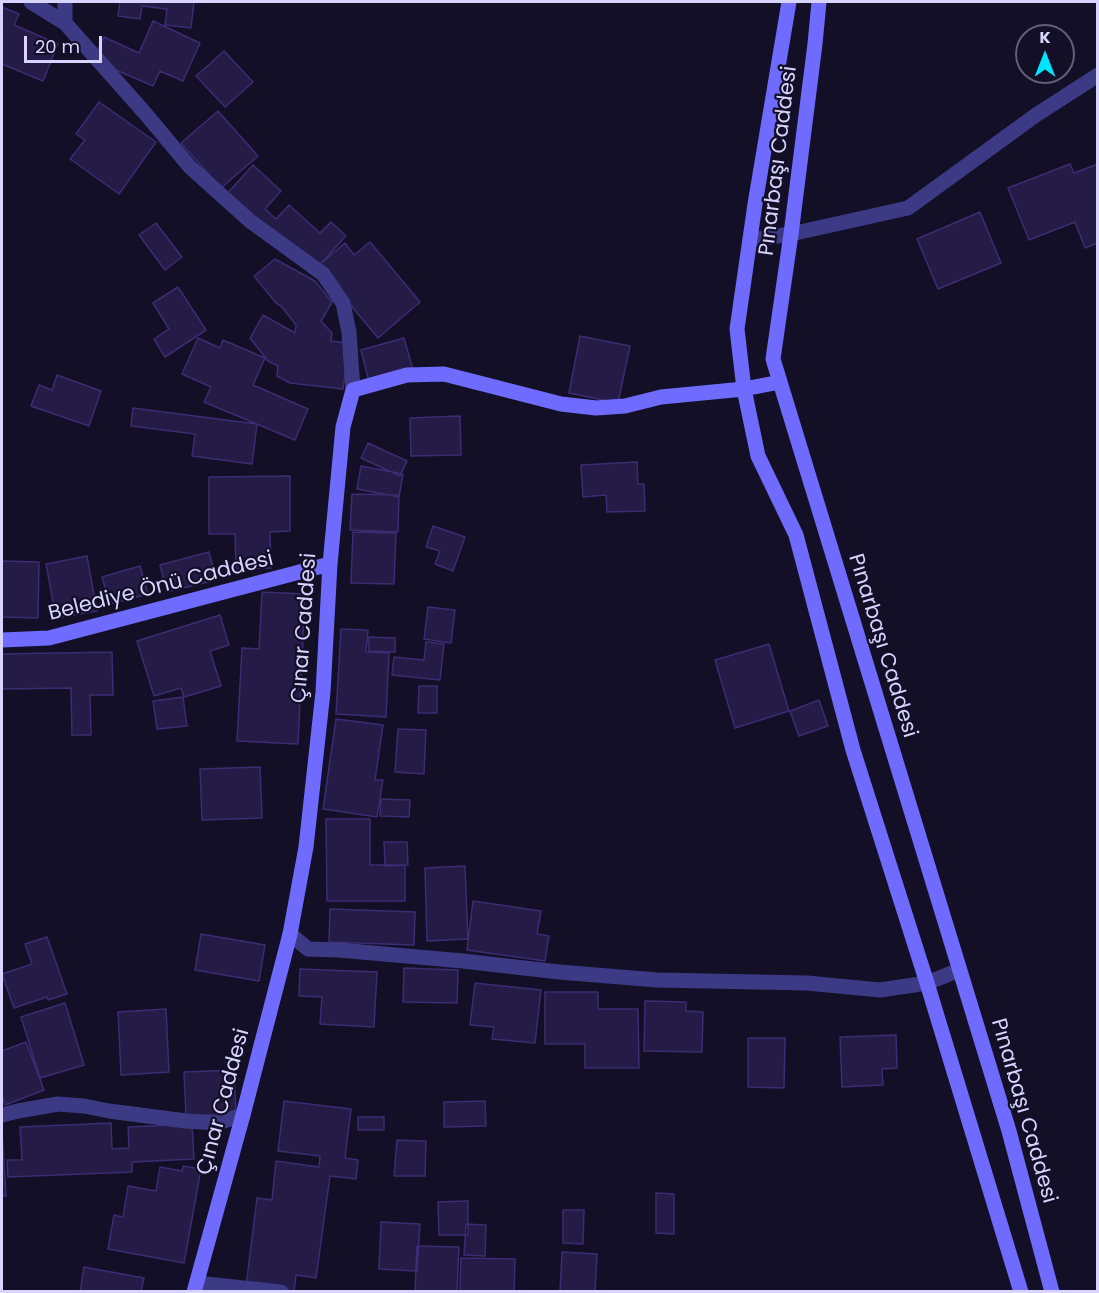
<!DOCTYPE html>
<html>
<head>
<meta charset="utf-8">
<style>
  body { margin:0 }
  #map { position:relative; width:1099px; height:1293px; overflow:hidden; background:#130f26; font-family:Poppins,sans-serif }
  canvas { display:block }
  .frame { position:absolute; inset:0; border:3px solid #d9d4ff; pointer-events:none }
  .north { position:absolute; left:1015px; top:24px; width:60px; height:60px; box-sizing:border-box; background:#130f26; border:2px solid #625e7d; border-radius:50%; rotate:0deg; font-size:16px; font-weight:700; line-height:24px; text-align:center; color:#d9d4ff }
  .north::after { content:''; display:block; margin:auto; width:21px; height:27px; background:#00e5ff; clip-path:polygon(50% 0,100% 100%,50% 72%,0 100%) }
  .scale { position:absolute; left:24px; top:36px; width:78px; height:27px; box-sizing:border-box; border:3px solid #d9d4ff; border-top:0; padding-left:8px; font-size:18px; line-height:21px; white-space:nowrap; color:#d9d4ff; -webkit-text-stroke:4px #130f26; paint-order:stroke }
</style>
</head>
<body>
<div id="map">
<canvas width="1099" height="1293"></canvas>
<div class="frame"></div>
<div class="north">K</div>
<div class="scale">20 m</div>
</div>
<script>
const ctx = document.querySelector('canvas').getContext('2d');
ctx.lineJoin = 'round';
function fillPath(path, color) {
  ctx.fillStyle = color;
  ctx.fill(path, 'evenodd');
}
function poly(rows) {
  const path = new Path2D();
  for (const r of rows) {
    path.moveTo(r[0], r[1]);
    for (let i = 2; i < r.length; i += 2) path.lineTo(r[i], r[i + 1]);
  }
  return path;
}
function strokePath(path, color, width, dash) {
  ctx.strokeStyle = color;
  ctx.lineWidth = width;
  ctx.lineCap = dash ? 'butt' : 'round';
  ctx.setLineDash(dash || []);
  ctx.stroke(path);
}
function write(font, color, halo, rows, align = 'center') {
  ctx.font = font + ' Poppins,sans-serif';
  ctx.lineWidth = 4.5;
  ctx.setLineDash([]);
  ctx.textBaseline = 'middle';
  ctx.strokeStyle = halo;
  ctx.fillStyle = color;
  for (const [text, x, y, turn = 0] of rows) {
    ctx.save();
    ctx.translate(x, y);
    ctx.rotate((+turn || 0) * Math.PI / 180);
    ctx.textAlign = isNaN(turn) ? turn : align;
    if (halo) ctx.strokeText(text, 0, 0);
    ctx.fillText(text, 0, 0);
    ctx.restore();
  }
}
const building = poly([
  [120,2,194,2,191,28,165,25,167,9,142,6,140,19,118,16,120,2],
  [2,7,19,14,14,25,58,44,43,81,2,64,2,7],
  [153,21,200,43,183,81,160,71,153,86,93,60,104,37,139,53,153,21],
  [224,51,253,82,225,107,196,76,224,51],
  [99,102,156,142,119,194,70,159,85,140,76,134,99,102],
  [218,111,258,156,221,188,181,143,218,111],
  [1070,164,1074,173,1098,164,1098,243,1085,248,1075,222,1029,240,1008,188,1070,164],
  [253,165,281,191,265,209,276,219,289,205,320,233,331,222,346,236,311,274,225,196,253,165],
  [980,212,1001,263,938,289,917,239,980,212],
  [156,223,182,257,165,270,139,235,156,223],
  [370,242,420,302,378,338,318,266,345,243,354,255,370,242],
  [275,259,315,281,332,302,321,321,332,333,331,341,349,343,343,389,290,383,277,376,278,366,268,361,250,338,263,315,295,333,296,325,281,306,276,303,254,276,275,259],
  [178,287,206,330,165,357,154,339,169,329,153,303,178,287],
  [580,336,630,346,618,403,569,393,580,336],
  [198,338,220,348,223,340,265,358,253,385,308,409,295,440,204,402,211,387,182,374,198,338],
  [404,338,413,370,369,382,361,350,404,338],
  [57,375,101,391,89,426,31,406,39,385,52,390,57,375],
  [133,408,257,424,252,464,192,456,195,434,131,426,133,408],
  [460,416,461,455,411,456,410,418,460,416],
  [368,443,407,461,400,476,361,458,368,443],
  [637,462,638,484,644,484,645,511,607,512,606,495,583,497,581,465,637,462],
  [361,466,403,474,399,497,357,489,361,466],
  [290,476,290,531,270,532,271,568,236,569,235,534,209,534,209,477,290,476],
  [352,494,399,495,398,532,350,530,352,494],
  [433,526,465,537,453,571,435,564,440,551,426,547,433,526],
  [353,532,396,533,394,584,351,583,353,532],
  [209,552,216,580,167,592,160,565,209,552],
  [87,556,97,611,56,618,46,564,87,556],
  [2,561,39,562,38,618,2,617,2,561],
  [140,566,148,594,110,604,102,577,140,566],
  [262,592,305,594,298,744,237,741,242,648,259,649,262,592],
  [428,607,455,610,451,643,424,639,428,607],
  [220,615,229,645,210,651,221,686,184,697,181,688,154,696,137,641,220,615],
  [341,629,368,630,366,652,389,653,386,717,336,714,341,629],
  [369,637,395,638,395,652,369,651,369,637],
  [426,642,444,644,440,680,392,675,394,657,424,660,426,642],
  [769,644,789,711,735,728,715,660,769,644],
  [112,652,113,695,90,695,91,735,72,735,71,688,2,689,2,654,112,652],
  [419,686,437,686,437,713,418,713,419,686],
  [183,697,187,726,157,729,153,701,183,697],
  [819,700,828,726,799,736,790,711,819,700],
  [336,719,383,725,375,780,383,780,377,817,323,809,336,719],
  [398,729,426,730,424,774,395,772,398,729],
  [260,767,262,818,202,820,200,769,260,767],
  [381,799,410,800,409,817,380,816,381,799],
  [326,819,370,819,370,865,405,865,405,901,327,901,326,819],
  [384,842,407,842,408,865,385,866,384,842],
  [465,866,468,939,427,941,425,868,465,866],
  [473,901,541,911,537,934,549,936,545,961,467,950,473,901],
  [330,909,415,912,414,945,329,942,330,909],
  [201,934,265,945,259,981,195,970,201,934],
  [47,937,67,994,48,1000,47,997,14,1008,2,974,32,964,25,944,47,937],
  [404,968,458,970,457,1003,403,1002,404,968],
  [300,969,377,972,374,1027,320,1024,322,997,299,996,300,969],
  [475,983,541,990,535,1043,492,1039,494,1027,470,1025,475,983],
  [545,992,598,992,598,1009,638,1009,639,1068,585,1068,585,1044,545,1044,545,992],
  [645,1001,686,1002,686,1011,703,1012,702,1052,644,1051,645,1001],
  [65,1003,84,1065,40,1078,21,1017,65,1003],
  [166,1009,169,1072,121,1075,118,1012,166,1009],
  [896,1035,897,1068,882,1069,883,1085,842,1087,840,1037,896,1035],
  [748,1038,785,1038,784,1088,748,1087,748,1038],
  [26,1042,44,1090,5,1105,2,1095,2,1051,26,1042],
  [234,1070,236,1114,186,1116,184,1072,234,1070],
  [284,1101,351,1109,345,1158,358,1160,356,1179,330,1176,316,1278,296,1275,294,1292,246,1286,257,1198,272,1200,276,1161,319,1167,320,1156,278,1151,284,1101],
  [485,1101,486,1126,444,1127,444,1102,485,1101],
  [358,1117,384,1117,384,1130,358,1130,358,1117],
  [111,1123,112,1149,129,1148,128,1127,192,1124,194,1159,132,1162,132,1172,8,1177,7,1160,22,1160,20,1127,111,1123],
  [2,1132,6,1196,2,1196,2,1132],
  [397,1140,426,1141,425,1176,394,1176,397,1140],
  [183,1166,201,1169,184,1263,108,1249,114,1215,123,1217,128,1186,156,1191,160,1167,182,1171,183,1166],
  [656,1193,674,1194,674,1234,656,1233,656,1193],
  [468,1201,468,1235,439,1235,438,1202,468,1201],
  [563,1210,584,1210,583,1244,563,1243,563,1210],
  [381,1222,420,1224,417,1271,379,1269,381,1222],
  [466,1224,486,1225,485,1256,464,1255,466,1224],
  [417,1246,459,1247,457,1292,415,1292,417,1246],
  [562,1252,597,1254,595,1292,560,1292,562,1252],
  [461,1258,515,1259,514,1292,460,1292,461,1258],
  [84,1267,144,1278,141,1292,80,1292,84,1267]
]);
fillPath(building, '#241b47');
strokePath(building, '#3b2d73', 1.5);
strokePath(poly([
  [31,2,65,23,144,112,190,167,250,221,323,274,343,303,349,332,353,390],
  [65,23,65,2],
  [750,240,791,234,908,208,1036,115,1098,75],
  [290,934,308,949,339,950,463,961,559,972,657,980,807,983,880,990,927,983,959,970],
  [2,1115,18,1111,58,1104,84,1106,109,1111,186,1121,217,1123,243,1115],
  [197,1283,281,1292]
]), '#3d3a85', 15);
strokePath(poly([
  [789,2,755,204,737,329,744,389,758,456,796,535,853,750,927,983,1021,1292],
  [819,2,815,44,791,234,773,359,1009,1131,1052,1292],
  [2,640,49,638,330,564],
  [194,1292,243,1115,290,934,306,847,323,692,330,564,343,427,353,390,407,375,444,374,561,404,596,408,625,406,661,397,744,389,780,382]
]), '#6f6bff', 15);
write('21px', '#d9d4ff', '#130f26', [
  ["Pınarbaşı Caddesi",779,161,-83],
  ["Belediye Önü Caddesi",161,587,-14],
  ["Çınar Caddesi",305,628,-86],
  ["Pınarbaşı Caddesi",882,646,73],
  ["Çınar Caddesi",224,1102,-75],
  ["Pınarbaşı Caddesi",1023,1111,74]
]);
</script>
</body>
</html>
